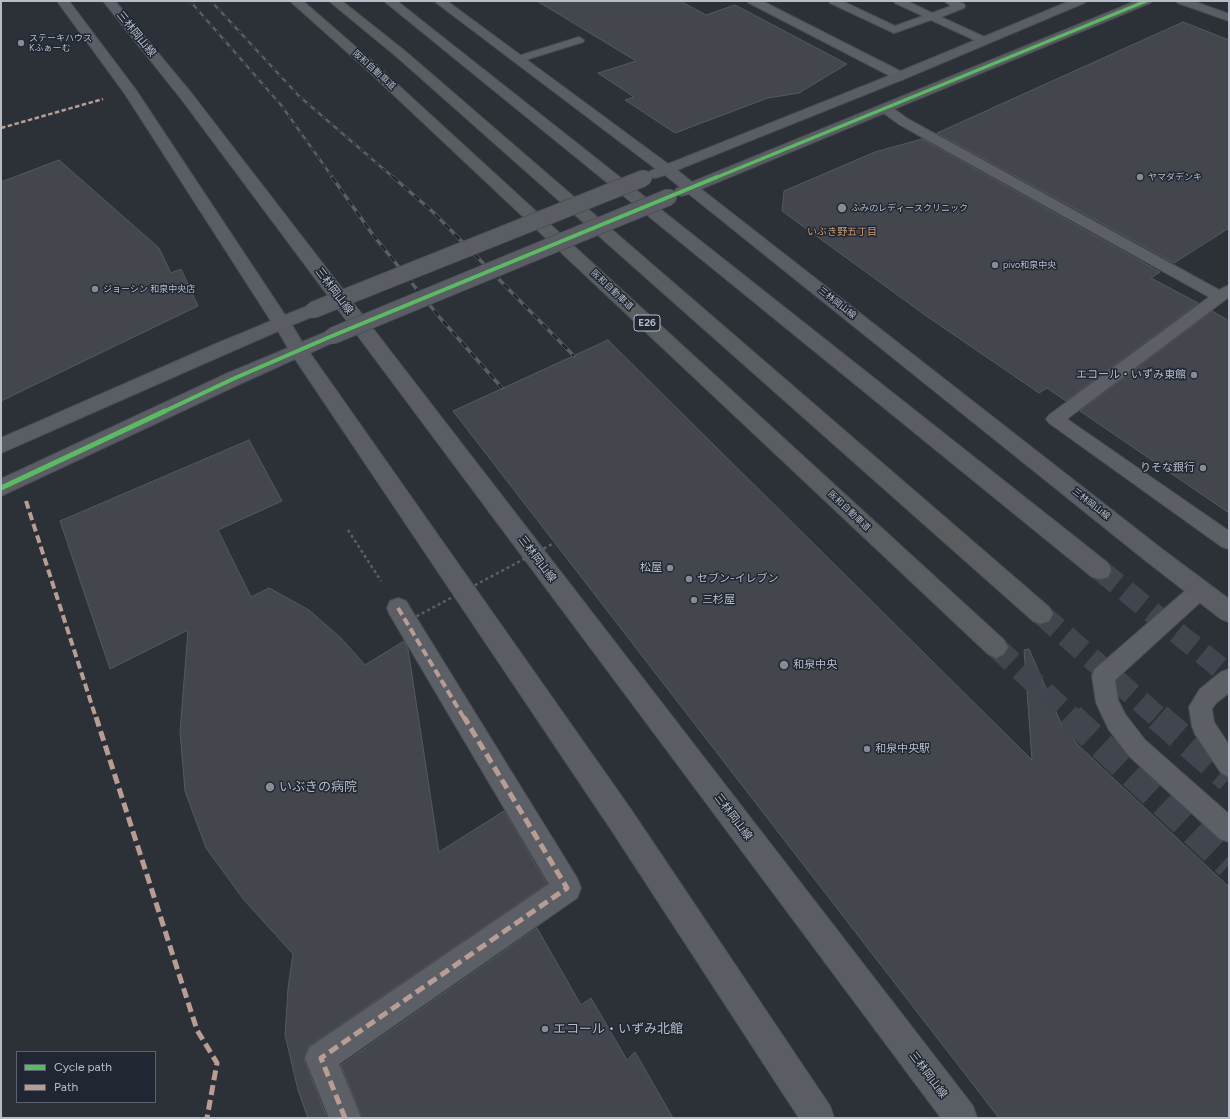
<!DOCTYPE html>
<html>
<head>
<meta charset="utf-8">
<style>
  body { margin:0 }
  #map { position:relative; width:1230px; height:1119px; overflow:hidden; background:#2c3138; font-family:Figtree,sans-serif }
  canvas { display:block }
  .frame { position:absolute; inset:0; border:2px solid #b7bdc8; pointer-events:none }
  .legend { position:absolute; left:16px; top:1051px; width:140px; height:52px; box-sizing:border-box; background:#202732; border:1px solid #5c636e; margin:0; padding:5px 7px; list-style:none; font-size:12px; color:#b7bdc8 }
  .legend li { display:flex; align-items:center; gap:8px; height:20px }
  .legend b { width:20px; border:1px solid #5c636e }
</style>
</head>
<body>
<div id="map">
<canvas width="1230" height="1119"></canvas>
<div class="frame"></div>
<ul class="legend">
<li><b style="height:5px;background:#5cba63"></b>Cycle path</li>
<li><b style="height:5px;background:#b99d93"></b>Path</li>
</ul>
</div>
<script>
const ctx = document.querySelector('canvas').getContext('2d');
ctx.lineJoin = 'round';
function fillPath(path, color) {
  ctx.fillStyle = color;
  ctx.fill(path, 'evenodd');
}
function poly(rows) {
  const path = new Path2D();
  for (const r of rows) {
    path.moveTo(r[0], r[1]);
    for (let i = 2; i < r.length; i += 2) path.lineTo(r[i], r[i + 1]);
  }
  return path;
}
function strokePath(path, color, width, dash) {
  ctx.strokeStyle = color;
  ctx.lineWidth = width;
  ctx.lineCap = dash ? 'butt' : 'round';
  ctx.setLineDash(dash || []);
  ctx.stroke(path);
}
function write(font, color, halo, rows, align = 'center') {
  ctx.font = font + ' Figtree,"Noto Sans JP",sans-serif';
  ctx.lineWidth = 3;
  ctx.setLineDash([]);
  ctx.textBaseline = 'middle';
  ctx.strokeStyle = halo;
  ctx.fillStyle = color;
  for (const [text, x, y, turn = 0] of rows) {
    ctx.save();
    ctx.translate(x, y);
    ctx.rotate((+turn || 0) * Math.PI / 180);
    ctx.textAlign = isNaN(turn) ? turn : align;
    if (halo) ctx.strokeText(text, 0, 0);
    ctx.fillText(text, 0, 0);
    ctx.restore();
  }
}
const building = poly([
  [537,1,680,1,706,15,735,5,847,64,799,93,768,98,675,133,625,100,634,97,598,73,636,61,537,1],
  [1183,22,1229,40,1229,228,1174,263,937,133,1183,22],
  [922,139,1160,272,1151,278,1198,303,1066,401,1047,388,1039,393,925,315,782,211,784,191,875,152,922,139],
  [59,160,159,248,171,273,181,269,198,306,1,401,1,182,59,160],
  [1212,311,1229,321,1229,513,1080,411,1212,311],
  [608,340,1032,760,1024,650,1029,649,1061,723,1078,745,1229,887,1229,1118,999,1118,453,411,608,340],
  [249,440,282,501,218,530,251,597,269,588,309,610,341,638,365,665,404,641,408,649,439,852,504,811,547,884,309,1046,304,1059,327,1118,308,1118,298,1090,285,1035,288,988,293,954,244,900,206,848,185,791,180,732,188,630,110,669,60,521,249,440],
  [537,928,581,1005,591,998,627,1060,635,1052,673,1118,362,1118,341,1065,537,928]
]);
fillPath(building, '#43474d');
strokePath(building, '#54585f', 1);
strokePath(poly([
  [1100,570,1229,675]
]), '#41464e', 22, [22, 11]);
strokePath(poly([
  [1041,614,1159,718],
  [996,647,1072,718]
]), '#41464e', 22, [22, 11]);
strokePath(poly([
  [1071,717,1229,865],
  [1158,717,1229,779]
]), '#41464e', 28, [28, 14]);
const lane = poly([
  [829,1,842,1,895,26,923,16,895,3,894,1,907,1,932,13,951,6,944,1,957,1,964,4,965,6,964,8,941,17,989,39,990,41,989,43,981,43,931,20,894,33,830,3,829,1],
  [579,37,584,40,583,42,519,62,513,59,515,57,579,37],
  [886,105,890,106,908,119,1219,290,1229,285,1229,297,1225,300,1067,419,1229,531,1229,549,1222,547,1049,423,1046,419,1049,415,1209,297,900,125,882,112,880,109,882,106,886,105],
  [1200,581,1207,584,1210,590,1207,596,1115,680,1118,700,1125,714,1145,740,1229,814,1229,842,1220,839,1129,756,1109,730,1099,709,1096,702,1092,676,1095,669,1193,584,1200,581],
  [1229,669,1229,693,1216,703,1212,709,1214,722,1229,745,1229,777,1221,773,1195,734,1192,726,1189,707,1200,689,1221,672,1229,669]
]);
const street = poly([
  [747,1,762,1,904,73,906,76,904,79,900,80,896,79,749,3,747,1],
  [398,598,406,601,577,878,581,888,577,898,339,1064,361,1118,329,1118,305,1058,310,1047,549,884,390,615,387,608,390,601,398,598]
]);
const secondary = poly([
  [57,1,69,1,136,90,285,315,313,304,319,306,322,310,319,314,292,325,302,342,326,332,332,330,338,332,341,336,338,340,310,353,632,811,830,1106,834,1118,799,1118,612,831,295,359,242,383,1,496,1,479,228,373,288,348,278,331,1,453,1,438,213,345,271,321,125,94,57,1],
  [103,1,115,1,192,94,973,1106,977,1118,941,1118,182,100,103,1],
  [384,1,397,1,1108,563,1111,570,1108,577,1100,579,1092,577,384,1],
  [434,1,447,1,668,164,896,73,1070,1,1086,1,1084,3,904,79,677,170,692,182,1136,1,1152,1,1150,3,701,189,1162,549,1229,599,1229,622,1221,619,1146,561,689,194,681,196,676,195,674,192,676,189,680,187,665,175,655,178,650,177,648,174,650,171,656,169,434,1],
  [1176,1,1193,1,1229,14,1229,21,1178,3,1176,1]
]);
const highway = poly([
  [290,1,303,1,373,62,1004,640,1008,647,1004,654,996,658,988,654,365,68,290,1],
  [329,1,342,1,405,51,1049,607,1053,614,1049,621,1041,624,1033,621,397,57,329,1]
]);
strokePath(lane, '#4a4d53', 2);
strokePath(street, '#4a4d53', 2);
strokePath(secondary, '#4a4d53', 2);
strokePath(highway, '#494d53', 2);
strokePath(poly([
  [348,530,381,581]
]), '#5a5f63', 2.5, [3, 3]);
fillPath(lane, '#5c5f66');
fillPath(street, '#5c5f66');
fillPath(secondary, '#5a5e64');
fillPath(highway, '#5b5e60');
const railFar1 = poly([
  [190,1,281,105,333,178],
  [211,1,299,96,394,178]
]);
const rail = poly([
  [332,177,373,235,441,319,502,388],
  [393,177,433,212,574,356]
]);
strokePath(railFar1, '#5a5e64', 2.5);
strokePath(rail, '#5a5e64', 3.5);
strokePath(railFar1, '#202732', 1.5, [5]);
strokePath(rail, '#202732', 2.5, [7]);
const secondaryBridge = poly([
  [313,310,644,178],
  [332,336,669,197]
]);
strokePath(secondaryBridge, '#4a4d53', 18, []);
strokePath(poly([
  [406,622,554,543]
]), '#5a5f63', 2.5, [3, 3]);
strokePath(secondaryBridge, '#5a5e64', 16);
strokePath(poly([
  [1,128,103,99]
]), '#b99d93', 2.5, [4.5, 2.5]);
strokePath(poly([
  [26,501,96,718],
  [398,608,464,718]
]), '#b99d93', 4, [8, 4]);
strokePath(poly([
  [96,717,197,1030,217,1063,207,1118],
  [345,1118,321,1058,567,888,464,717]
]), '#b99d93', 5, [10, 5]);
strokePath(poly([
  [715,178,1146,1]
]), '#5cba63', 3);
strokePath(poly([
  [163,412,235,378,332,336,717,177]
]), '#5cba63', 4);
strokePath(poly([
  [1,488,165,411]
]), '#5cba63', 5);
for (const [x, y, r, color] of [
  [21,43,4,"#868c96"],
  [1140,177,4,"#868c96"],
  [842,208,5,"#868c96"],
  [995,265,4,"#868c96"],
  [95,289,4,"#868c96"],
  [1194,375,4,"#868c96"],
  [1203,468,4,"#868c96"],
  [670,568,4,"#868c96"],
  [689,579,4,"#868c96"],
  [694,600,4,"#868c96"],
  [784,665,5,"#868c96"],
  [867,749,4,"#868c96"],
  [270,787,5,"#868c96"],
  [545,1029,4,"#868c96"]
]) {
  const dot = new Path2D();
  dot.arc(x, y, r, 0, 2 * Math.PI);
  ctx.fillStyle = color;
  ctx.fill(dot);
  strokePath(dot, '#202732', 1.5);
}
write('9px', '#b7bdc8', '#202732', [
  ["ステーキハウス",29,38],
  ["Kふぁーむ",29,48],
  ["ヤマダデンキ",1148,177],
  ["ふみのレディースクリニック",851,208],
  ["pivo和泉中央",1003,265],
  ["ジョーシン 和泉中央店",103,289]
], 'left');
write('9px', '#b7bdc8', '#202732', [
  ["阪和自動車道",374,70,42],
  ["阪和自動車道",612,290,43],
  ["三林岡山線",837,303,38],
  ["三林岡山線",1091,504,38],
  ["阪和自動車道",849,511,43]
]);
write('10px', '#cb9a70', '#202732', [
  ["いぶき野五丁目",842,232]
]);
for (const [x, y, w] of [
  [647,323,26]
]) {
  const box = new Path2D();
  box.roundRect(x - w / 2, y - 8, w, 16, 3);
  ctx.fillStyle = '#202732';
  ctx.fill(box);
  strokePath(box, '#b7bdc8', 1);
}
write('bold 10px', '#b7bdc8', null, [
  ["E26",647,323]
]);
write('11px', '#b7bdc8', '#202732', [
  ["三林岡山線",136,34,51],
  ["三林岡山線",334,291,53],
  ["三林岡山線",537,559,53],
  ["三林岡山線",733,817,53],
  ["三林岡山線",928,1075,53]
]);
write('11px', '#b7bdc8', '#202732', [
  ["エコール・いずみ東館",1186,375,"right"],
  ["りそな銀行",1195,468,"right"],
  ["松屋",662,568,"right"],
  ["セブン-イレブン",697,579],
  ["三杉屋",702,600],
  ["和泉中央",793,665],
  ["和泉中央駅",875,749]
], 'left');
write('13px', '#b7bdc8', '#202732', [
  ["いぶきの病院",279,787],
  ["エコール・いずみ北館",553,1029]
], 'left');
</script>
</body>
</html>
